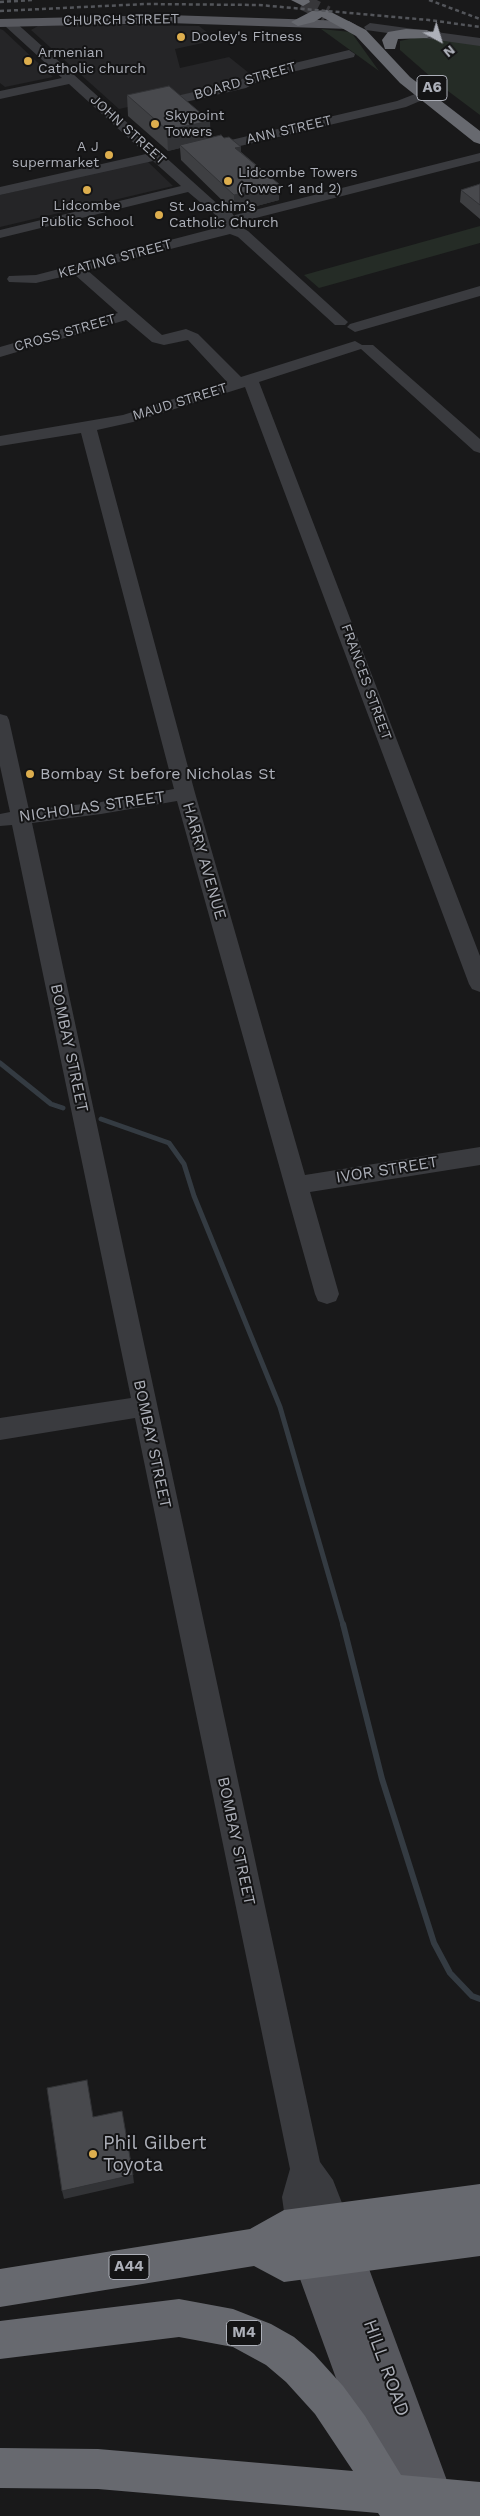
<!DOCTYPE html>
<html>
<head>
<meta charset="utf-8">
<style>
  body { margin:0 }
  #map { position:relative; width:480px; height:2516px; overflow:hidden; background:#19191a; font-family:"Work Sans",sans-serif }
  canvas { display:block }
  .north { position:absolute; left:415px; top:15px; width:50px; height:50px; -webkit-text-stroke:4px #141415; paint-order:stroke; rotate:141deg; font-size:14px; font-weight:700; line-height:20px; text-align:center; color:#adb0b9 }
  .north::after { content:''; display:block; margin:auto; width:18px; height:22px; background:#adb0b9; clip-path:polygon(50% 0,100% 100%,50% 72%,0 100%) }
</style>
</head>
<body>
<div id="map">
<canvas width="480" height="2516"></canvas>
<div class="north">N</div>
</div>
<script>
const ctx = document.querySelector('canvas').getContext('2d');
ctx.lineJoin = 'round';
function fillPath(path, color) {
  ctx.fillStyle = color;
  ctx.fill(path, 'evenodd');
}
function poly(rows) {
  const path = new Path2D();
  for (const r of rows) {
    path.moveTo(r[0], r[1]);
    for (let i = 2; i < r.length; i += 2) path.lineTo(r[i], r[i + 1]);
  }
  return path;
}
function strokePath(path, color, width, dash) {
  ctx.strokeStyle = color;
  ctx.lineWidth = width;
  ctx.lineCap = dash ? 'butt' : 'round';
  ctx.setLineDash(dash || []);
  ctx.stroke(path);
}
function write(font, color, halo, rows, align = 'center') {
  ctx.font = font + ' "Work Sans",sans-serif';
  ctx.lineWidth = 4;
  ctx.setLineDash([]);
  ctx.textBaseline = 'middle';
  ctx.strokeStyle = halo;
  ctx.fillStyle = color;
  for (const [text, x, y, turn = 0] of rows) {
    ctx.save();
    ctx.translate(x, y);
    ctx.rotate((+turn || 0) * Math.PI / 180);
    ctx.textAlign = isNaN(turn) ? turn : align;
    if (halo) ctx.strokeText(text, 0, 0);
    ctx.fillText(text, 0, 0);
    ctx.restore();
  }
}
fillPath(poly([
  [83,24,199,26,217,40,175,49,180,68,229,57,249,73,239,83,119,109,31,30,38,26],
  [0,29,3,30,53,77,5,87,0,83],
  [147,161,173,186,0,227,0,195]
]), '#252527');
fillPath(poly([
  [321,29,351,32,379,71],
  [414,38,432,38,480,45,480,115,440,85,400,50,400,41],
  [480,226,480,243,319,288,304,275]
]), '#252c26');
strokePath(poly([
  [0,1063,51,1104,63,1108],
  [101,1119,169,1143,184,1164,194,1196,280,1407,343,1625]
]), '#343b42', 5);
strokePath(poly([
  [343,1624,382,1779,434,1943,450,1973,472,1996,480,1999]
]), '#343b42', 6);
strokePath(poly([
  [303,2,327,14]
]), '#37373a', 16, [16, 8]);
fillPath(poly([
  [9,19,13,20,222,208,232,213,234,216,230,221,248,231,348,322,345,325,335,325,238,237,230,234,87,270,162,335,186,329,198,334,241,377,355,341,362,345,373,345,480,439,480,453,474,451,361,349,259,382,480,956,480,992,472,989,469,984,245,387,133,422,97,430,195,793,305,1175,480,1147,480,1165,310,1192,339,1294,336,1301,327,1304,318,1301,315,1294,177,801,101,814,32,823,320,2162,333,2180,349,2221,344,2232,333,2237,322,2232,318,2224,313,2237,302,2242,291,2237,286,2226,282,2197,290,2169,135,1418,0,1440,0,1418,131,1398,12,825,0,826,0,814,10,812,0,766,0,714,7,716,9,720,29,810,101,802,174,789,81,433,0,446,0,436,123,415,227,382,188,340,164,345,152,342,126,320,0,357,0,347,118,313,74,274,36,283,9,282,7,279,9,276,36,275,220,227,216,222,218,217,188,192,0,238,0,230,181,186,153,161,0,195,0,187,146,154,69,84,0,99,0,91,62,78,5,26,3,23,9,19],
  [370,23,480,38,480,46,366,30,364,27,370,23],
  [349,50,355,54,354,57,263,79,246,88,151,110,144,106,146,103,237,82,253,73,349,50],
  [415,94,422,98,420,101,406,107,206,154,199,150,201,147,397,101,415,94],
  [480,153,480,161,240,222,233,218,235,215,480,153],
  [480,286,480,296,355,332,347,327,350,324,480,286]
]), '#3a3b3f');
fillPath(poly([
  [168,15,349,21,356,25,349,29,168,23,0,27,0,19,168,15],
  [339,2220,352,2226,358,2239,460,2516,386,2516,287,2243,293,2230,306,2224,319,2230,322,2235,326,2226,339,2220]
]), '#57585e');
fillPath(poly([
  [291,0,309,0,310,2,303,6,291,0],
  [327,10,366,30,410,77,480,131,480,144,474,142,400,83,356,36,322,17,314,22,298,26,291,22,312,11,327,10],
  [406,29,427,30,434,34,427,38,398,39,395,49,385,49,382,40,388,32,406,29],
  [480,2184,480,2256,284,2282,254,2266,0,2307,0,2269,250,2229,284,2210,480,2184],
  [179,2299,233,2309,271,2324,294,2337,314,2354,343,2386,365,2416,401,2475,480,2482,480,2516,380,2516,378,2513,98,2489,0,2488,0,2448,98,2449,353,2471,315,2414,286,2382,266,2365,233,2347,179,2337,0,2359,0,2321,179,2299]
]), '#67696f');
strokePath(poly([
  [429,0,480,19],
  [0,2,34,0],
  [0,11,146,4,259,5,429,20,480,27]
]), '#53555a', 2.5, [4, 3]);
fillPath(poly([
  [127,95,241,152,279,184,279,200,234,212,181,160,180,148,168,151,128,116],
  [480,184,480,219,460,202,461,190]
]), '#3e3f42');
fillPath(poly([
  [210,121,211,142,180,145,180,148,168,151,167,130],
  [241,147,241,163,235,148],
  [279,184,279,200,234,212,234,195],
  [133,2175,134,2183,64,2199,62,2191]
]), '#323336');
const building = poly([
  [169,86,210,121,167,130,127,95,169,86],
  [221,135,224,138,229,137,241,147,235,148,279,184,234,195,180,145,221,135],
  [480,184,480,205,461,190,480,184],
  [87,2080,93,2117,122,2111,133,2175,62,2191,47,2088,87,2080]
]);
fillPath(building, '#48494d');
strokePath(building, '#323336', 1);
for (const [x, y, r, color] of [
  [181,37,5,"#ddae4e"],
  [28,61,5,"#ddae4e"],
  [155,124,5,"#ddae4e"],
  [109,155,5,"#ddae4e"],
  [228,181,5,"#ddae4e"],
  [87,190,5,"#ddae4e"],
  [159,215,5,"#ddae4e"],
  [30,774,5,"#ddae4e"],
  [93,2154,5,"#ddae4e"]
]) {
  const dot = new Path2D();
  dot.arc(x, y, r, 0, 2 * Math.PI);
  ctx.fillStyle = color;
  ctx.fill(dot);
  strokePath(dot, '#141415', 2);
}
write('14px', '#adb0b9', '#141415', [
  ["CHURCH STREET",121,20,-1],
  ["BOARD STREET",245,81,-16],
  ["JOHN STREET",128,130,42],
  ["ANN STREET",289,130,-13],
  ["KEATING STREET",115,259,-15],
  ["CROSS STREET",65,333,-16],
  ["MAUD STREET",180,402,-17],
  ["FRANCES STREET",366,682,70]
]);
write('14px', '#adb0b9', '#141415', [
  ["Dooley's Fitness",191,37],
  ["Armenian",38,53],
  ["Catholic church",38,69],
  ["Skypoint",165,116],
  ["Towers",165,132],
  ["A J",99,147,"right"],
  ["supermarket",99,163,"right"],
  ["Lidcombe Towers",238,173],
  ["(Tower 1 and 2)",238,189],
  ["Lidcombe",87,206,"center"],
  ["Public School",87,222,"center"],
  ["St Joachim’s",169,207],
  ["Catholic Church",169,223]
], 'left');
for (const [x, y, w] of [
  [432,88,30],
  [129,2267,40],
  [244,2333,35]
]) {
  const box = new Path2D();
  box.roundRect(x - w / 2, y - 12.5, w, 25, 4);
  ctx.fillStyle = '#141415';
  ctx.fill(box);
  strokePath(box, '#adb0b9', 1);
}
write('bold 15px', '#adb0b9', null, [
  ["A6",432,88],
  ["A44",129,2267],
  ["M4",244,2333]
]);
write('16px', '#adb0b9', '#141415', [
  ["Bombay St before Nicholas St",40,774]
], 'left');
write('16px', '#adb0b9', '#141415', [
  ["NICHOLAS STREET",92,807,-8],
  ["HARRY AVENUE",204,861,74],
  ["BOMBAY STREET",69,1048,78],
  ["IVOR STREET",387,1170,-9],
  ["BOMBAY STREET",152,1444,78],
  ["BOMBAY STREET",236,1841,78]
]);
write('19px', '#adb0b9', '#141415', [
  ["Phil Gilbert",103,2143],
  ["Toyota",103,2165]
], 'left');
write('19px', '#adb0b9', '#141415', [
  ["HILL ROAD",386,2368,70]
]);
</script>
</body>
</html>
